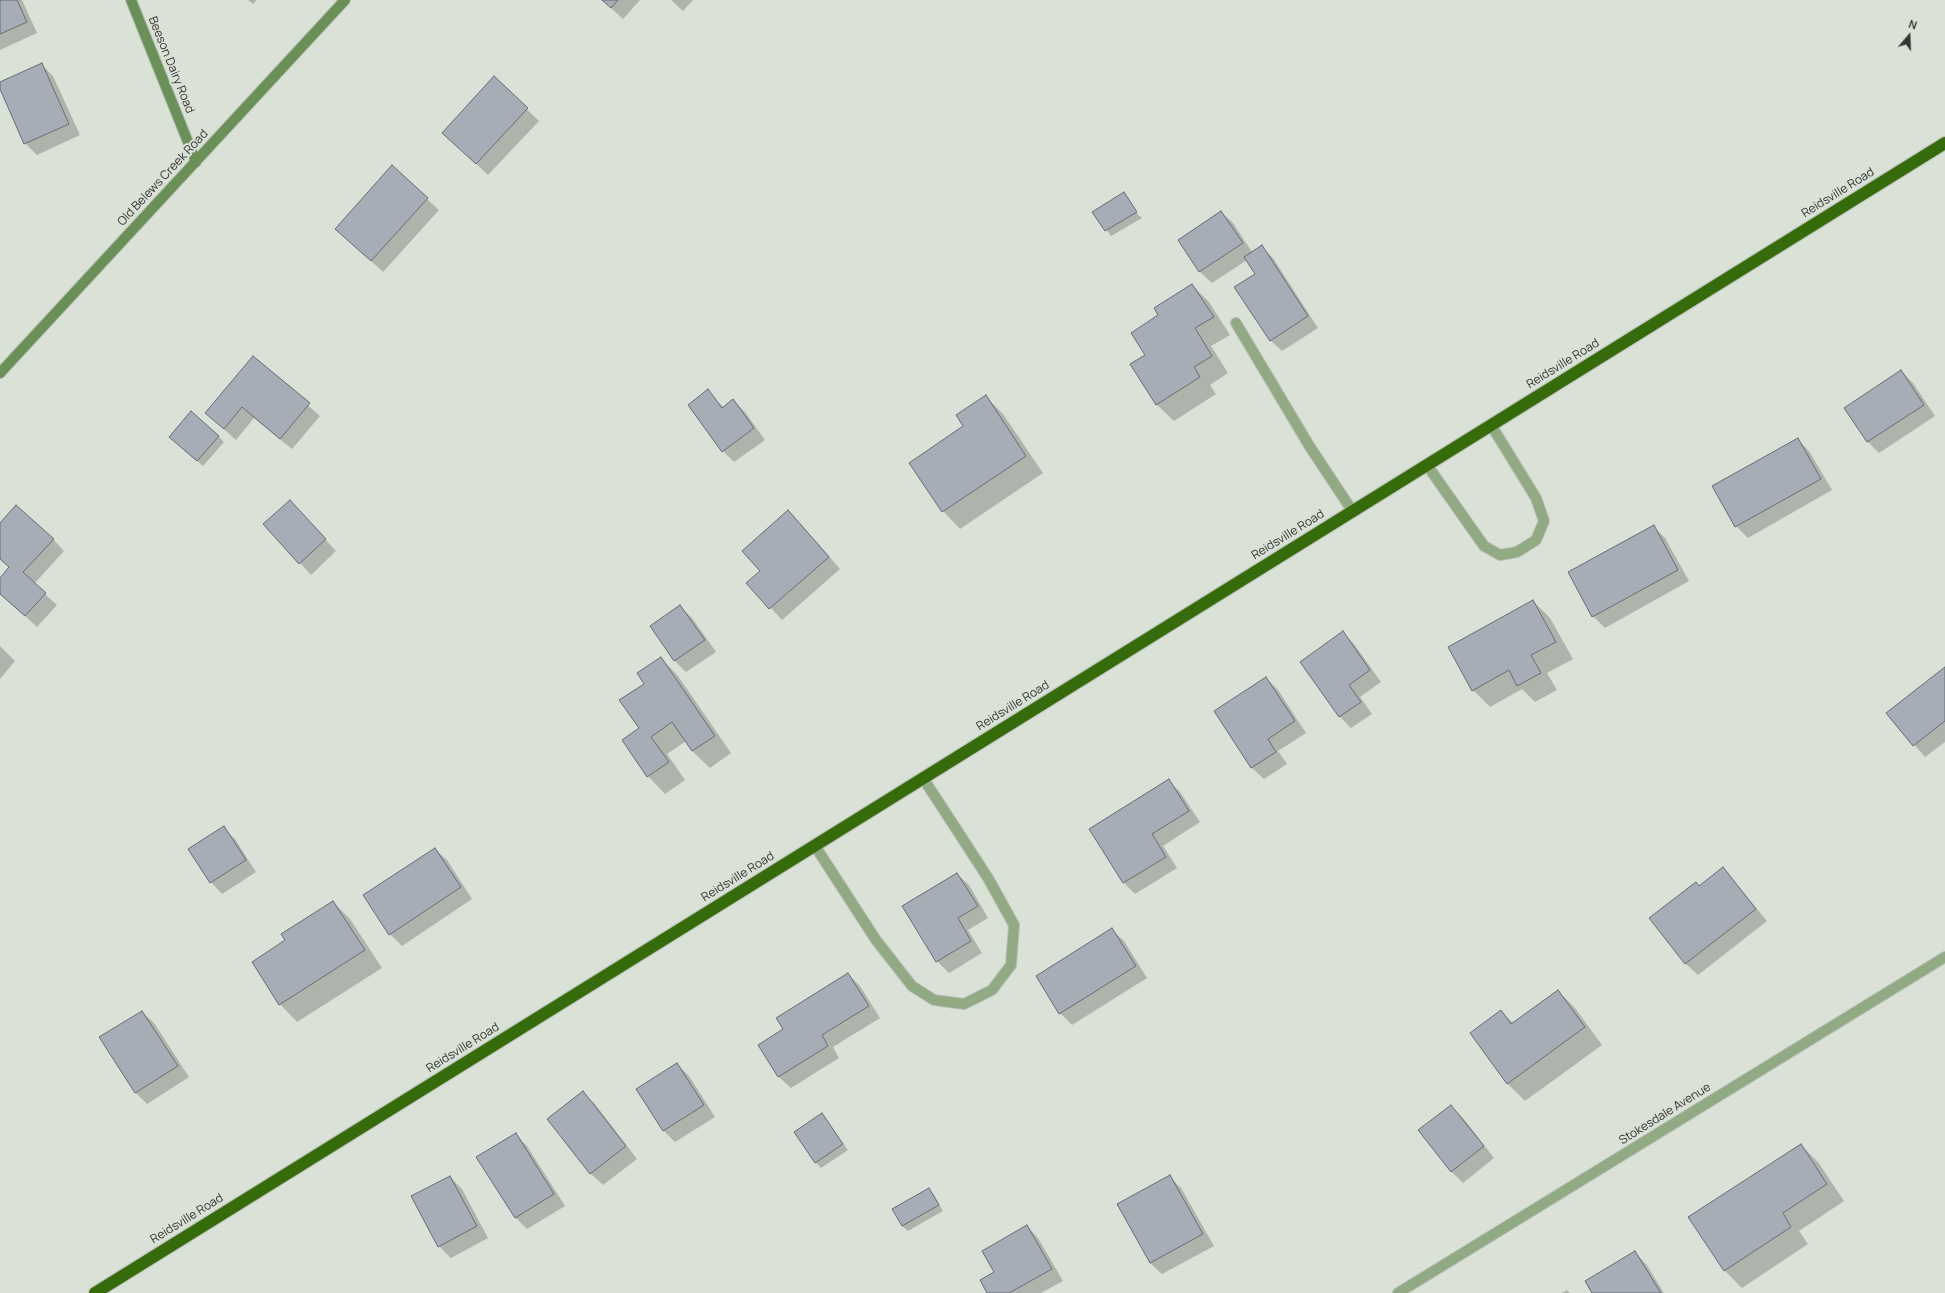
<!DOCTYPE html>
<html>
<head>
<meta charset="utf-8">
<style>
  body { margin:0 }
  #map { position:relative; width:1945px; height:1293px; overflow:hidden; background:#dae1d7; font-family:Manrope,sans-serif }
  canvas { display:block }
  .north { position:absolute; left:1889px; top:16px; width:40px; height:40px; -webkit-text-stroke:3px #dae1d7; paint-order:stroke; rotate:19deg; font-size:11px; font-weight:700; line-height:16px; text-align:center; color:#333632 }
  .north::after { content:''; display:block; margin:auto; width:14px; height:18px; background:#333632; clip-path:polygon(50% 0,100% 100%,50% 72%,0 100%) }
</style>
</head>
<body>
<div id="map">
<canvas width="1945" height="1293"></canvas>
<div class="north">N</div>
</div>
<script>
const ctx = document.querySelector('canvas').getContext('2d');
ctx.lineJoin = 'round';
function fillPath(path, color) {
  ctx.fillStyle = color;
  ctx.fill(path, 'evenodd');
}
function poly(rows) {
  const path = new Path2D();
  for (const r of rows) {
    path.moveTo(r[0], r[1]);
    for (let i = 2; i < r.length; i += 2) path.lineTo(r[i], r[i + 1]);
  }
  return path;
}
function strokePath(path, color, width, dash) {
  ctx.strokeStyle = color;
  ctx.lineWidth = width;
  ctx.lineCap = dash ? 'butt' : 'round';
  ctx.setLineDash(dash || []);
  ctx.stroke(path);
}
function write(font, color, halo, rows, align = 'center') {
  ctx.font = font + ' Manrope,sans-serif';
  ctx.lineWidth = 4;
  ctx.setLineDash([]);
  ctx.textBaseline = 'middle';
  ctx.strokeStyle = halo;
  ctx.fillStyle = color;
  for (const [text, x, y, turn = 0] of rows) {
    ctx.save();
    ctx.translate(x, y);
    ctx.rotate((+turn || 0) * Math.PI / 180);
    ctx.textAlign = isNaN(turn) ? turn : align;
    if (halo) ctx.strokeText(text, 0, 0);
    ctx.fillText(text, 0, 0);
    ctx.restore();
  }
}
fillPath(poly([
  [0,0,22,0,37,33,0,50],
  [248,0,257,0,253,4],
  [602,0,640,0,623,19],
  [671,0,693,0,683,11],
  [41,64,53,76,80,135,37,155,25,143,0,86,0,83],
  [494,78,539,121,488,175,455,144],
  [1124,193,1129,198,1127,198,1139,216,1140,216,1142,218,1111,236,1093,212],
  [427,199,439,210,383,272,348,240],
  [1221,212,1233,223,1252,252,1261,246,1273,258,1318,328,1282,351,1270,340,1256,274,1247,260,1212,283,1200,272,1179,240],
  [1192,285,1209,302,1230,335,1211,346,1228,373,1210,385,1216,394,1174,421,1156,404,1147,355,1160,316],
  [253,357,320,416,292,449,254,418,236,440,206,413],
  [1901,371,1913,383,1935,416,1879,453,1868,442,1846,408],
  [708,391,724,408,733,400,745,412,765,440,734,462,723,451],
  [985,396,1003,414,1043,473,960,529,943,511,911,463,965,426],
  [218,436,224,442,203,466,175,442],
  [1797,439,1809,451,1832,490,1748,538,1736,526],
  [301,513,336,551,311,575,300,563],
  [800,523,840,569,782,620,748,583,761,571],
  [0,524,53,539,64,551,34,584,57,605,37,627,0,593,0,579,10,568,0,559],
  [1653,526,1665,538,1689,581,1605,628,1593,616],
  [1533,601,1550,618,1573,659,1547,673,1557,690,1535,702,1522,689,1490,707,1473,690],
  [680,606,692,618,716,652,686,672,674,660],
  [1343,633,1354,644,1381,682,1360,697,1372,714,1351,728,1340,717,1301,662],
  [0,646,15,661,0,679],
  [661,658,678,676,731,753,710,768,692,751,686,741,667,754,685,780,665,794,648,776,623,740,640,729,645,684],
  [1945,668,1945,742,1925,757,1887,713],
  [1266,678,1278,690,1306,733,1278,751,1287,764,1264,779,1252,768,1216,711],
  [1168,780,1180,792,1200,822,1163,846,1177,868,1135,894,1124,883,1090,829],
  [223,828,235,839,256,872,222,894,211,882],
  [435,849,447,860,472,899,402,946,390,934],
  [1723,868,1767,921,1698,975,1686,964,1651,918,1700,887],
  [957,874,969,885,988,918,968,930,982,953,949,973,937,961],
  [333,902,350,919,382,968,297,1022,280,1004,253,962,286,940],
  [1112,930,1124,941,1147,978,1072,1025,1060,1013],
  [848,974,860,986,880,1018,833,1047,839,1058,791,1088,779,1077,759,1045,784,1030],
  [1558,991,1575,1008,1602,1045,1525,1101,1508,1084,1471,1033,1501,1011,1513,1023],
  [142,1012,154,1023,189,1077,147,1104,135,1092],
  [677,1064,689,1076,715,1117,675,1142,664,1131],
  [583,1093,595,1104,637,1159,603,1185,591,1174,548,1119],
  [1451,1106,1463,1118,1494,1158,1463,1183,1451,1171],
  [822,1114,848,1150,821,1168,815,1162],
  [515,1134,527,1146,565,1206,527,1229,516,1218,478,1157],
  [1801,1145,1818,1162,1844,1201,1799,1231,1808,1244,1742,1288,1724,1270],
  [450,1177,462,1189,488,1238,451,1258,439,1246],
  [1170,1177,1181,1188,1214,1246,1162,1274,1150,1263],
  [929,1189,934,1195,943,1211,908,1231,902,1226],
  [1027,1226,1038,1238,1063,1281,1041,1293,988,1293,995,1272],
  [1634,1252,1646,1264,1664,1293,1594,1293],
  [1567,1290,1570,1293,1562,1293]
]), '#0003');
const building = poly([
  [0,0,17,0,27,22,0,34,0,0],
  [602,0,618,0,611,8,602,0],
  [42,63,69,124,24,144,0,89,0,82,42,63],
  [494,76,528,108,476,164,442,133,494,76],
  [392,165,428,198,371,261,335,229,392,165],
  [1124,192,1137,212,1105,231,1092,212,1124,192],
  [1221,211,1243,243,1199,272,1178,240,1221,211],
  [1262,245,1308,316,1270,341,1234,287,1255,274,1244,257,1262,245],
  [1192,284,1214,317,1195,328,1212,356,1194,367,1200,377,1156,405,1130,364,1145,355,1131,333,1158,315,1154,308,1192,284],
  [253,356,310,403,280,439,242,407,224,429,205,413,253,356],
  [1901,370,1924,405,1867,442,1844,408,1901,370],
  [708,389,722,408,733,399,754,428,722,452,688,405,708,389],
  [986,395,1026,456,942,512,909,463,963,426,956,415,986,395],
  [191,411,219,436,197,461,169,437,191,411],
  [1798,438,1821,479,1735,527,1712,486,1798,438],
  [290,500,326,539,299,564,263,524,290,500],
  [16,505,54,539,23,572,46,593,25,616,0,594,0,578,9,567,0,559,0,523,16,505],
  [788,510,829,557,769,609,746,583,760,571,742,551,788,510],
  [1654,525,1678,570,1592,617,1568,572,1654,525],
  [1533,600,1556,642,1531,655,1541,673,1517,686,1509,670,1472,691,1448,647,1533,600],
  [680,605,705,640,674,661,650,626,680,605],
  [1343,631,1370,670,1349,685,1361,702,1339,717,1300,662,1343,631],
  [661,657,715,736,692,751,672,722,651,737,669,762,647,777,622,740,639,728,619,700,644,684,637,673,661,657],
  [1945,667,1945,721,1913,746,1886,713,1945,667],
  [1266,677,1295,721,1268,739,1276,752,1251,768,1214,711,1266,677],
  [1169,779,1189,811,1152,834,1166,857,1123,883,1089,829,1169,779],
  [224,826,246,860,210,883,188,849,224,826],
  [435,848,461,887,389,935,363,895,435,848],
  [1723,867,1756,909,1685,964,1649,918,1696,882,1699,886,1723,867],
  [957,873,978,906,958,918,971,941,936,962,902,906,957,873],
  [333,901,365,950,279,1005,252,962,285,940,281,934,333,901],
  [1112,928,1136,966,1059,1014,1036,976,1112,928],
  [848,973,869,1006,822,1035,828,1046,778,1077,758,1045,783,1029,776,1018,848,973],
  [1558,990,1585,1027,1507,1084,1470,1033,1501,1010,1511,1024,1558,990],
  [142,1011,178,1066,135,1093,99,1037,142,1011],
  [677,1063,704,1105,663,1131,636,1089,677,1063],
  [583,1091,626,1146,590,1174,547,1119,583,1091],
  [1451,1105,1484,1146,1451,1172,1418,1130,1451,1105],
  [822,1113,843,1144,815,1163,794,1132,822,1113],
  [516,1133,554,1194,515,1218,476,1157,516,1133],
  [1801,1144,1827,1184,1783,1213,1791,1227,1724,1271,1688,1217,1801,1144],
  [1170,1175,1203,1234,1150,1263,1117,1204,1170,1175],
  [450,1176,477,1226,438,1247,411,1196,450,1176],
  [929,1188,939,1205,902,1226,892,1209,929,1188],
  [1027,1225,1052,1269,1009,1293,987,1293,980,1280,994,1272,982,1251,1027,1225],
  [1635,1251,1661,1293,1592,1293,1585,1281,1635,1251]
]);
fillPath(building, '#a6adb6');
strokePath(building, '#666b74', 1);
const lane = poly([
  [1236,323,1310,447,1353,512],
  [1427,465,1484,546,1500,555,1517,552,1536,540,1544,521,1536,498,1491,425],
  [815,846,876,940,912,986,934,1000,964,1004,992,990,1011,965,1014,925,988,878,923,778]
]);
const street = poly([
  [1398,1293,1945,957]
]);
const secondary = poly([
  [131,0,196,162],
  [0,373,345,0]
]);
const highway = poly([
  [95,1293,1945,143]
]);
strokePath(lane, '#b9bfb6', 12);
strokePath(street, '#b9bfb6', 12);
strokePath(secondary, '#b9bfb6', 12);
strokePath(highway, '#b9bfb6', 14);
strokePath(lane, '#91aa84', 10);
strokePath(street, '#91aa84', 10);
strokePath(secondary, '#6a9058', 10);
strokePath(highway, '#356b0a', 12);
write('12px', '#333632', '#dae1d7', [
  ["Beeson Dairy Road",171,65,68],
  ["Old Belews Creek Road",163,178,-47],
  ["Reidsville Road",1838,193,-32],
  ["Reidsville Road",1563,364,-32],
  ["Reidsville Road",1288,535,-32],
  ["Reidsville Road",1013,706,-32],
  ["Reidsville Road",738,877,-32],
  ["Reidsville Road",463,1048,-32],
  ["Stokesdale Avenue",1665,1114,-32],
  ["Reidsville Road",187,1219,-32]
]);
</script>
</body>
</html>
